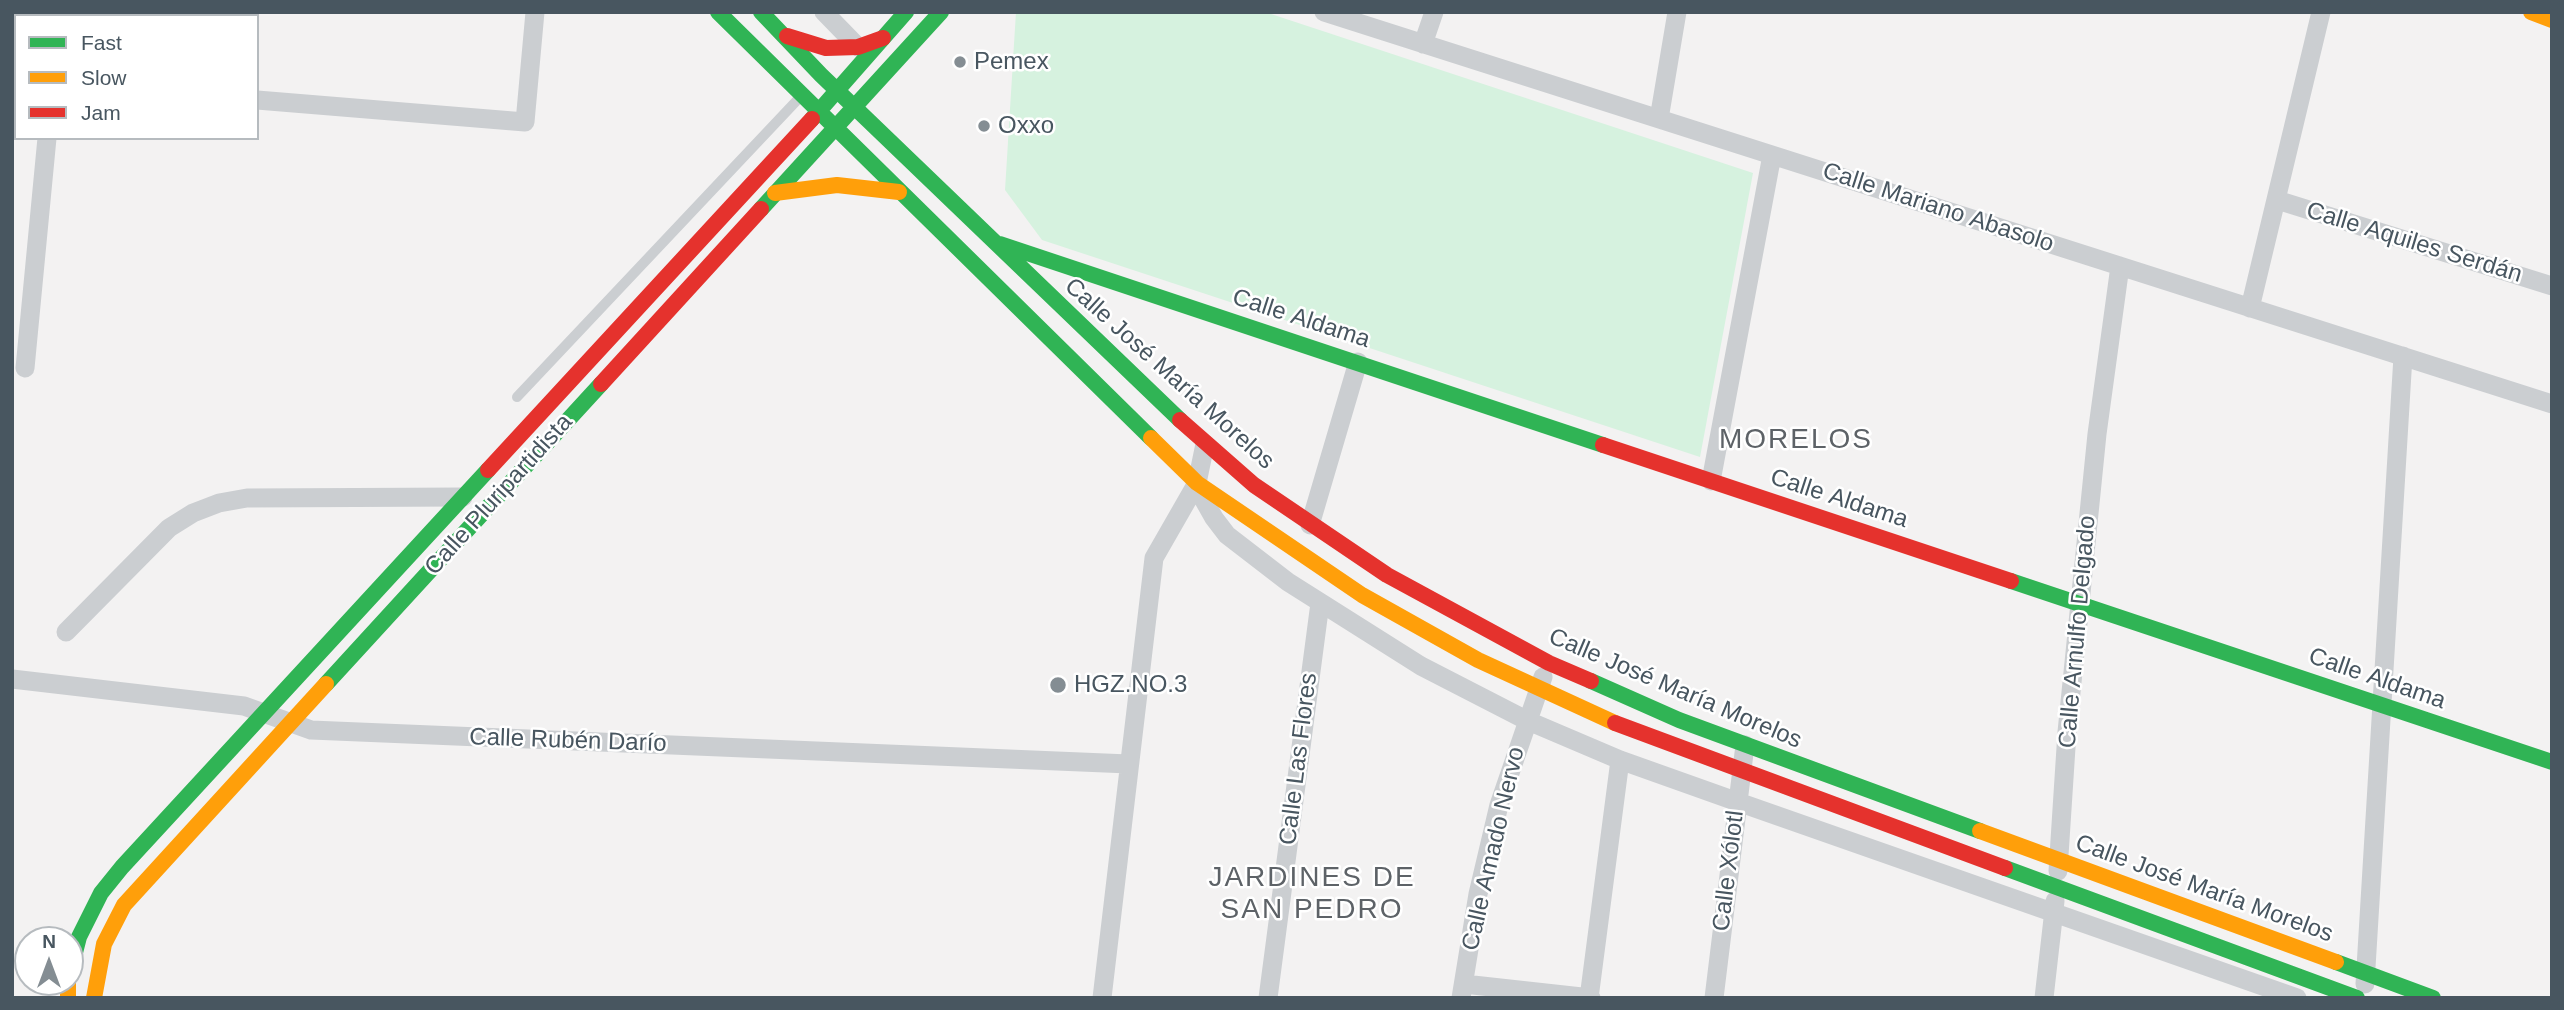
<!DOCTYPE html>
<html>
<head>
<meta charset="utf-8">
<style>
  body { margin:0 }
  #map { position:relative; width:2564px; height:1010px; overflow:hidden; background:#f3f2f2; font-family:Arial,sans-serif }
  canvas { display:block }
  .frame { position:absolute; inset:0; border:14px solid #485660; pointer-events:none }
  .legend { position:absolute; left:14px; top:14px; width:245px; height:126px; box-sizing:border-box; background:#fff; border:2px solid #b6bbbf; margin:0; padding:9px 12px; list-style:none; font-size:21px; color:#485660 }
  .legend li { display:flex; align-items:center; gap:14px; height:35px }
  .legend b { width:35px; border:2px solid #b6bbbf }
  .north { position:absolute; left:14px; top:926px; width:70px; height:70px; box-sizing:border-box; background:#fff; border:2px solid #b6bbbf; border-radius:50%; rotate:0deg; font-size:19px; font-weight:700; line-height:28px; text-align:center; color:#485660 }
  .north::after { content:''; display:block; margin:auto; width:24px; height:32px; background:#848d93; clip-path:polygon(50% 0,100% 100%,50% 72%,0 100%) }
</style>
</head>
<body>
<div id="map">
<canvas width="2564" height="1010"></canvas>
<div class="frame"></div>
<ul class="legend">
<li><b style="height:9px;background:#30b455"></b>Fast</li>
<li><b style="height:9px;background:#ff9f0a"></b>Slow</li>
<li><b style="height:9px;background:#e5322d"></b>Jam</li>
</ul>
<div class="north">N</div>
</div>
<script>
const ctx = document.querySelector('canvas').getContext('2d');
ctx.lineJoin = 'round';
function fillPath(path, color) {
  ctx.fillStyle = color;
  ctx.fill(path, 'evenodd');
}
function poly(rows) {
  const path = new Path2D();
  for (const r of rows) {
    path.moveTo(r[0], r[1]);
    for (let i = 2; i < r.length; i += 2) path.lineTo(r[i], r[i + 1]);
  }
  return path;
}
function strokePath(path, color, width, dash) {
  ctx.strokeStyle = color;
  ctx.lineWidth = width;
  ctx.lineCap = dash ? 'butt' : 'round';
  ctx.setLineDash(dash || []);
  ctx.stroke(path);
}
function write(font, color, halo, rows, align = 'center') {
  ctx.font = font + ' Arial,sans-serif';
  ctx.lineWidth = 5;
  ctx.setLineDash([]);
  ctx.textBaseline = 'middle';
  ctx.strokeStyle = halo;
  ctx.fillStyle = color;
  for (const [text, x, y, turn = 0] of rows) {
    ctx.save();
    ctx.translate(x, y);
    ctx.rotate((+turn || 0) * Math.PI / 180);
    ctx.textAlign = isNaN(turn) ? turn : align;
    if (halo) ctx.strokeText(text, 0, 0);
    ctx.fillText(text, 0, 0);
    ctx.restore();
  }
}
fillPath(poly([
  [1016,12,1265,12,1753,173,1700,457,1042,240,1005,190]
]), '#d6f2df');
strokePath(poly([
  [517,397,802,95]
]), '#cbced1', 10);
strokePath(poly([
  [824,12,858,47],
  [1324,12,2552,404],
  [66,16,66,12],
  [1423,44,1434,12],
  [12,81,16,81],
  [257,100,525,122,535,12],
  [1659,119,1677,12],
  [2277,200,2552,286],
  [2250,308,2321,12],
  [25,368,47,138],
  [1711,481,1772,155],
  [1196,486,1214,518,1227,535,1288,582,1421,666,1526,720,1620,760,1738,802,2297,998],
  [1310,525,1358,362],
  [66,632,169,528,193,513,219,503,247,498,463,497],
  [12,679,244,706,311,730,1129,764],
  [2058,871,2067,732,2097,434,2120,266],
  [1464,984,1591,998],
  [2365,984,2403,356],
  [1102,998,1154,558,1197,483,1205,444],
  [1268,998,1320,603],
  [1461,998,1478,894,1499,805,1543,677],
  [1589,998,1620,760],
  [1714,998,1745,745],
  [2044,998,2055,901]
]), '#cbced1', 19);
strokePath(poly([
  [718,12,1151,438],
  [761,12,821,75,1180,420],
  [812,119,906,12],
  [761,209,941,12],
  [1000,244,1603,445],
  [2011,581,2552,762],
  [1591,681,1679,720,1980,831],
  [326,684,601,384],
  [2005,868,2357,998],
  [2336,962,2433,998],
  [70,972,79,937,101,893,122,867,488,470]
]), '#30b455', 16);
strokePath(poly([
  [2531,12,2552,20],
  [775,193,837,185,899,192],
  [1151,438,1197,483,1362,595,1478,660,1615,723],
  [1980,831,2336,962],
  [68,982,68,998],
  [94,998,104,944,124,905,326,684]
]), '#ff9f0a', 16);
strokePath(poly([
  [787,36,826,48,858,47,883,38],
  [601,384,761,209],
  [1180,420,1254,485,1387,575,1549,663,1591,681],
  [1603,445,2011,581],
  [488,470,812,119],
  [1615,723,2005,868]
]), '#e5322d', 16);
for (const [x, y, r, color] of [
  [960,62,7,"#848d93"],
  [984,126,7,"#848d93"],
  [1058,685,9,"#848d93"]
]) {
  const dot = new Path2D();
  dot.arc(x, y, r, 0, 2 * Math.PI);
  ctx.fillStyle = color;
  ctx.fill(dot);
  strokePath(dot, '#fff', 2.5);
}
write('24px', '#485660', '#fff', [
  ["Pemex",974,62],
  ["Oxxo",998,126],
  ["HGZ.NO.3",1074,685]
], 'left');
write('24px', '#485660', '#fff', [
  ["Calle Mariano Abasolo",1938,208,18],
  ["Calle Aquiles Serdán",2414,243,17],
  ["Calle Aldama",1301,319,18],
  ["Calle José María Morelos",1169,374,42],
  ["Calle Pluripartidista",499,495,-48],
  ["Calle Aldama",1839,499,18],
  ["Calle Arnulfo Delgado",2078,632,-85],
  ["Calle Aldama",2377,679,19],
  ["Calle José María Morelos",1675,689,23],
  ["Calle Rubén Darío",568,741,2],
  ["Calle Las Flores",1299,759,-83],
  ["Calle Amado Nervo",1494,849,-77],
  ["Calle Xólotl",1729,871,-83],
  ["Calle José María Morelos",2204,889,20]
]);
ctx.letterSpacing = '2px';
write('28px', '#5d6267', '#fff', [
  ["MORELOS",1796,440],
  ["JARDINES DE",1312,878],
  ["SAN PEDRO",1312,910]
]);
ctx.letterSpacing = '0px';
</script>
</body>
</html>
